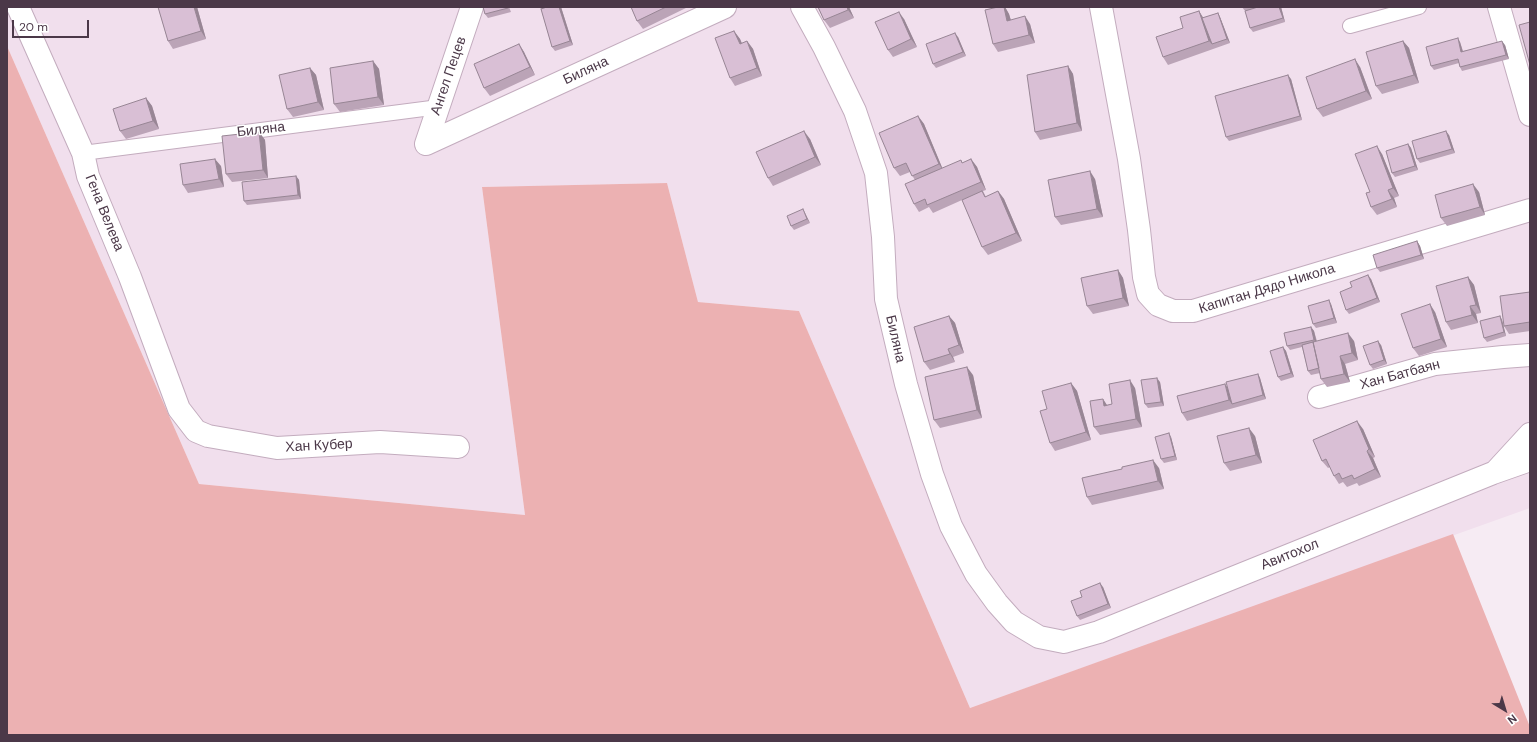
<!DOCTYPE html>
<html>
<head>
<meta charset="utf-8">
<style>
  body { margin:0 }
  #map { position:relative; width:1537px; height:742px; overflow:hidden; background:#f6ebf3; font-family:"DM Sans",sans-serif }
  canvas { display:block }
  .frame { position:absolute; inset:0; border:8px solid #4b3848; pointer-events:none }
  .north { position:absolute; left:1485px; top:690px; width:40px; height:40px; -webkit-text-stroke:3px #fff; paint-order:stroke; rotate:142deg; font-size:11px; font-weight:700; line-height:16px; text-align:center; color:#4b3848 }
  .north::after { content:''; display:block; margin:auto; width:14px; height:18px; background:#4b3848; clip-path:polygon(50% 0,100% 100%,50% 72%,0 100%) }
  .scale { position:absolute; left:12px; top:20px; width:77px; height:18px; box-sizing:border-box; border:2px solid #4b3848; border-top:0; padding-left:5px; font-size:12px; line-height:14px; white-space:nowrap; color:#4b3848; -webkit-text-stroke:3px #fff; paint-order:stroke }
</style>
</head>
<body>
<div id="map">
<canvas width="1537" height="742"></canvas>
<div class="frame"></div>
<div class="north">N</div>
<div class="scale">20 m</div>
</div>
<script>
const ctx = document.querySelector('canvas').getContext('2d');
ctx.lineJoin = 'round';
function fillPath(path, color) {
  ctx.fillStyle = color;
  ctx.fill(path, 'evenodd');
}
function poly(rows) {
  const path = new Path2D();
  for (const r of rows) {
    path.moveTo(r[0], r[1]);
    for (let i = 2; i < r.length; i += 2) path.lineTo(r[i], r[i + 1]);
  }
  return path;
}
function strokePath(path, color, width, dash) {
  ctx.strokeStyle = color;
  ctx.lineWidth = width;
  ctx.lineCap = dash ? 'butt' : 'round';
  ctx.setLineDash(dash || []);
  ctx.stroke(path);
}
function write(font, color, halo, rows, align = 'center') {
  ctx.font = font + ' "DM Sans",sans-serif';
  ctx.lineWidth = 3;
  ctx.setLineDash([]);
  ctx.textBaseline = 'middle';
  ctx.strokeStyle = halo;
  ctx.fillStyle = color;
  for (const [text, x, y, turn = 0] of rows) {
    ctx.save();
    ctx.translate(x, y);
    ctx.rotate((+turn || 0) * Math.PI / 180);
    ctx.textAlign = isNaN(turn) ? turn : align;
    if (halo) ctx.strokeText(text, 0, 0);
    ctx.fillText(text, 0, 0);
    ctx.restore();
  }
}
fillPath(poly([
  [7,7,1530,7,1530,508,970,708,799,311,698,302,667,183,482,187,525,515,199,484,7,46]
]), '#f1dfed');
fillPath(poly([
  [7,46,199,484,525,515,482,187,667,183,698,302,799,311,970,708,1453,534,1530,727,1530,735,7,735]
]), '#ecb1b2');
const service = poly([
  [1350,26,1419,7],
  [83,153,439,107]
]);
const minor = poly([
  [18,7,83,153,88,176,130,277,179,409,196,431,208,436,277,448,380,442,458,447],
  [802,7,824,47,855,111,876,173,883,237,886,299,906,384,932,474,951,526,976,574,997,603,1014,622,1039,637,1064,642,1099,632,1493,473,1530,460],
  [1101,7,1129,159,1139,230,1144,277,1148,294,1158,305,1173,311,1193,311,1530,210],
  [1499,7,1530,115],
  [426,144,725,7],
  [426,144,472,7],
  [1319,397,1435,364,1503,357,1530,355],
  [1496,471,1530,434]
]);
strokePath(service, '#c3acbe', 16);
strokePath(minor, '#c3acbe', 24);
strokePath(service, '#fff', 14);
strokePath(minor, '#fff', 22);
fillPath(poly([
  [158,7,197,7,206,39,173,49,168,41],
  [483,7,509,7,511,12,488,18,485,14],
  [539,7,561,7,573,45,555,51,552,47,541,9],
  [631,7,688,7,643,29,637,21],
  [818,7,849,7,854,18,830,28,824,20],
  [998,7,1005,7,1009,14,1011,20,1030,24,1035,43,998,52,993,44],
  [1242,7,1281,7,1285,22,1253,32,1250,28,1245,11],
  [1199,11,1203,18,1218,13,1220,17,1230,43,1168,65,1163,57,1183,28],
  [904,19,917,47,893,57,888,50],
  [734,31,740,39,742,43,747,41,753,49,762,76,735,86,730,78],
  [958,37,966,56,936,68,933,64],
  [1403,41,1409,48,1419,83,1382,94,1376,86],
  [1460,42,1463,51,1505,45,1509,59,1462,71,1460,67,1459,63,1434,70,1431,66],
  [519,44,524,52,535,75,490,96,484,88],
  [373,61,379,69,384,105,340,112,334,104],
  [1068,66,1073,74,1082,131,1040,140,1035,132],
  [1360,67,1372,99,1323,117,1317,109],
  [310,68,316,75,324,110,293,117,287,109],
  [1291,79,1302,120,1229,141,1226,137],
  [146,98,152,106,159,129,126,139,120,131],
  [918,116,924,124,942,168,963,163,971,159,977,167,986,190,983,191,986,197,998,191,1004,199,1022,241,988,255,982,247,962,200,933,213,929,207,919,212,914,204,915,180,910,172,900,176,894,168],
  [259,132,265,140,268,178,232,182,226,174],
  [1449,135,1455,153,1420,163,1417,159],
  [810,139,821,165,773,186,768,178],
  [1408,144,1411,148,1418,170,1395,177,1392,173],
  [1382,154,1399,196,1394,198,1397,207,1377,215,1371,207,1370,192],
  [221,166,224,187,188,193,183,185],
  [296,176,299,180,301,199,247,205,244,201],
  [1095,179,1103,217,1061,225,1055,217],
  [1479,192,1485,215,1447,226,1441,218],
  [803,209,810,223,794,230,791,226],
  [1417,241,1420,246,1424,259,1380,272,1377,268],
  [1118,270,1123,278,1129,306,1093,314,1087,306],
  [1468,277,1474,285,1481,313,1476,314,1478,323,1451,330,1446,322],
  [1371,279,1380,302,1349,314,1346,310,1352,287],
  [1530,292,1530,331,1509,334,1504,326],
  [1331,304,1337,323,1316,328,1313,324],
  [1435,312,1447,347,1419,356,1413,348],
  [949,316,955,323,964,353,953,357,955,362,930,370,924,362],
  [1500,316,1502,320,1506,336,1487,342,1484,338],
  [1311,327,1314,331,1317,341,1354,341,1358,360,1345,364,1350,382,1327,387,1321,379,1320,373,1311,375,1308,371,1302,347,1290,350,1287,346],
  [1381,345,1387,364,1373,369,1370,365],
  [1283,347,1286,351,1294,377,1281,381,1278,377],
  [1258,374,1260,378,1266,399,1187,421,1182,413,1228,388],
  [973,375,982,418,940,428,934,420],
  [1160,382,1164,406,1148,408,1145,404],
  [1071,383,1077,391,1091,440,1055,451,1050,443,1047,409],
  [1135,388,1142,427,1100,435,1094,427,1103,399,1107,405,1112,404],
  [1363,429,1375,457,1373,458,1381,477,1359,486,1357,483,1347,487,1343,482,1339,484,1334,476,1330,467,1328,468,1322,461],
  [1255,436,1262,463,1230,471,1224,463],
  [1171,437,1177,460,1164,463,1161,459],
  [1159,468,1164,489,1092,505,1087,497],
  [1103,587,1111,608,1080,620,1077,616,1082,597]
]), '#bba4b7');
fillPath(poly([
  [194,7,197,7,206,39,201,31],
  [559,7,561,7,573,45,570,41],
  [847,7,849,7,854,18,848,10],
  [1004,7,1005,7,1009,14,1013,28,1007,21],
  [1279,7,1281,7,1285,22,1283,18],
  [1199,11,1204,19,1212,44,1209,41],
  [899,12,904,19,917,47,911,39],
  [1218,13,1220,17,1230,43,1227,39],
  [1025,16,1030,24,1035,43,1029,35],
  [734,31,740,39,745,52,740,44],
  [955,33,958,37,966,56,963,52],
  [1458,38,1460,42,1464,56,1461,52],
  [747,41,753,49,762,76,757,68],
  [1403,41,1409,48,1419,83,1414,75],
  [1502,41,1505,45,1509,59,1506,55],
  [519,44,524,52,535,75,530,67],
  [1355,59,1360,67,1372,99,1366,91],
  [373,61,379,69,384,105,378,97],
  [1068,66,1073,74,1082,131,1077,123],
  [310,68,316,75,324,110,318,102],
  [1288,75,1291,79,1302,120,1300,116],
  [146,98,152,106,159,129,153,121],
  [918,116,924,124,944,172,939,164],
  [804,131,810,139,821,165,815,157],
  [1446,131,1449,135,1455,153,1452,149],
  [259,132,265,140,268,178,263,170],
  [1408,144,1411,148,1418,170,1415,166],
  [1377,146,1382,154,1399,196,1393,188],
  [215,159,221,166,224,187,219,179],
  [971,159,977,167,986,190,981,182],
  [1090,171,1095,179,1103,217,1097,209],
  [296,176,299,180,301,199,298,195],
  [1473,184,1479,192,1485,215,1480,207],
  [1388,190,1394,198,1397,207,1392,199],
  [998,191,1004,199,1022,241,1016,233],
  [803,209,810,223,807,219],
  [1417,241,1420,246,1424,259,1421,255],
  [1118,270,1123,278,1129,306,1123,298],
  [1368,275,1371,279,1380,302,1377,298],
  [1468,277,1474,285,1481,313,1476,305],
  [1329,300,1331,304,1337,323,1334,318],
  [1430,304,1435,312,1447,347,1441,339],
  [1470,306,1476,314,1478,323,1472,315],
  [949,316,955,323,964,353,959,345],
  [1500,316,1502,320,1506,336,1504,332],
  [1311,327,1314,331,1317,344,1314,340],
  [1348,333,1354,341,1358,360,1352,353],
  [1378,341,1381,345,1387,364,1384,360],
  [1283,347,1286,351,1294,377,1291,373],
  [948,349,953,357,955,362,950,354],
  [1340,356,1345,364,1350,382,1344,374],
  [967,367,973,375,982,418,977,410],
  [1258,374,1260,378,1266,399,1263,395],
  [1157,378,1160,382,1164,406,1161,402],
  [1130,380,1135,388,1142,427,1136,419],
  [1071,383,1077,391,1091,440,1086,432],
  [1225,384,1230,391,1232,404,1229,400],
  [1103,399,1108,407,1104,406],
  [1357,421,1363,429,1375,457,1369,449],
  [1249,428,1255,436,1262,463,1256,455],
  [1169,433,1171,437,1177,460,1175,456],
  [1367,451,1373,458,1381,477,1375,469],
  [1153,460,1159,468,1164,489,1158,481],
  [1100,583,1103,587,1111,608,1108,604]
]), '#988695');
const building = poly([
  [158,7,194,7,201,31,168,41,158,7],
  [483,7,508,7,508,8,485,14,483,7],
  [547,7,559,7,570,41,552,47,541,9,547,7],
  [631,7,666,7,637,21,631,7],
  [818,7,847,7,848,10,824,20,818,7],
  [998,7,1004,7,1007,21,1025,16,1029,35,993,44,985,10,998,7],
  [1258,7,1279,7,1283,18,1250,28,1245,11,1258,7],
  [1199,11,1209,41,1163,57,1156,37,1183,28,1180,17,1199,11],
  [899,12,911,39,888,50,875,22,899,12],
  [1218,13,1227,39,1212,44,1202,18,1218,13],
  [1530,22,1530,65,1519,25,1530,22],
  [734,31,740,44,747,41,757,68,730,78,715,38,734,31],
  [955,33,963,52,933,64,926,44,955,33],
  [1458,38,1461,52,1502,41,1506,55,1460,67,1458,59,1431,66,1426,47,1458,38],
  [1403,41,1414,75,1376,86,1366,52,1403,41],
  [519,44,530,67,484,88,474,64,519,44],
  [1355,59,1366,91,1317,109,1306,77,1355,59],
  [373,61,378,97,334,104,330,68,373,61],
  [1068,66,1077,123,1035,132,1027,75,1068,66],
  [310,68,318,102,287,109,279,75,310,68],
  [1288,75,1300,116,1226,137,1215,96,1288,75],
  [146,98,153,121,120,131,113,109,146,98],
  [918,116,939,164,912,176,906,163,894,168,879,133,918,116],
  [804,131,815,157,768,178,756,152,804,131],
  [1446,131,1452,149,1417,159,1412,141,1446,131],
  [259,132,263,170,226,174,222,136,259,132],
  [1408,144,1415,166,1392,173,1386,151,1408,144],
  [1377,146,1393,188,1388,190,1392,199,1371,207,1366,193,1370,192,1355,154,1377,146],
  [215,159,219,179,183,185,180,164,215,159],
  [971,159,981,182,927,205,925,199,914,204,905,184,961,160,962,163,971,159],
  [1090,171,1097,209,1055,217,1048,180,1090,171],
  [296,176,298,195,244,201,242,182,296,176],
  [1473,184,1480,207,1441,218,1435,195,1473,184],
  [982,191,985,197,998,191,1016,233,982,247,962,200,982,191],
  [803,209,807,219,791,226,787,216,803,209],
  [1417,241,1421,255,1377,268,1373,255,1417,241],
  [1118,270,1123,298,1087,306,1081,278,1118,270],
  [1368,275,1377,298,1346,310,1340,292,1352,287,1350,282,1368,275],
  [1468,277,1476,305,1470,306,1472,315,1446,322,1436,286,1468,277],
  [1530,292,1530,322,1504,326,1500,296,1530,292],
  [1329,300,1334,318,1313,324,1308,306,1329,300],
  [1430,304,1441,339,1413,348,1401,314,1430,304],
  [949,316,959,345,948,349,950,354,924,362,914,327,949,316],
  [1500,316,1504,332,1484,338,1480,321,1500,316],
  [1311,327,1314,340,1287,346,1284,333,1311,327],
  [1348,333,1352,353,1340,356,1344,374,1321,379,1313,342,1348,333],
  [1378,341,1384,360,1370,365,1363,346,1378,341],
  [1313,342,1319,368,1308,371,1302,345,1313,342],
  [1283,347,1291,373,1278,377,1270,351,1283,347],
  [967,367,977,410,934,420,925,377,967,367],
  [1258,374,1263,395,1232,404,1226,382,1258,374],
  [1157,378,1161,402,1145,404,1141,380,1157,378],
  [1130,380,1136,419,1094,427,1090,401,1103,399,1104,406,1112,404,1109,384,1130,380],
  [1071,383,1086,432,1050,443,1040,411,1047,409,1042,391,1071,383],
  [1225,384,1229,400,1182,413,1177,396,1225,384],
  [1357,421,1369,449,1367,451,1375,469,1354,479,1352,475,1342,479,1339,473,1334,476,1326,459,1322,461,1313,440,1357,421],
  [1249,428,1256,455,1224,463,1217,436,1249,428],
  [1169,433,1175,456,1161,459,1155,437,1169,433],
  [1153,460,1158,481,1087,497,1082,478,1122,469,1122,467,1153,460],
  [1100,583,1108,604,1077,616,1071,601,1082,597,1080,591,1100,583]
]);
fillPath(building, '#d9bfd5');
strokePath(building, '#988695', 1);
write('14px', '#4b3848', '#fff', [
  ["Биляна",586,71,-25],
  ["Ангел Пецев",449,76,-71],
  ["Биляна",261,130,-7],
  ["Гена Велева",104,213,68],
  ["Капитан Дядо Никола",1267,289,-17],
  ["Биляна",895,339,77],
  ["Хан Батбаян",1400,375,-15],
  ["Хан Кубер",319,446,-3],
  ["Авитохол",1290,555,-22]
]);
</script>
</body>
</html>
